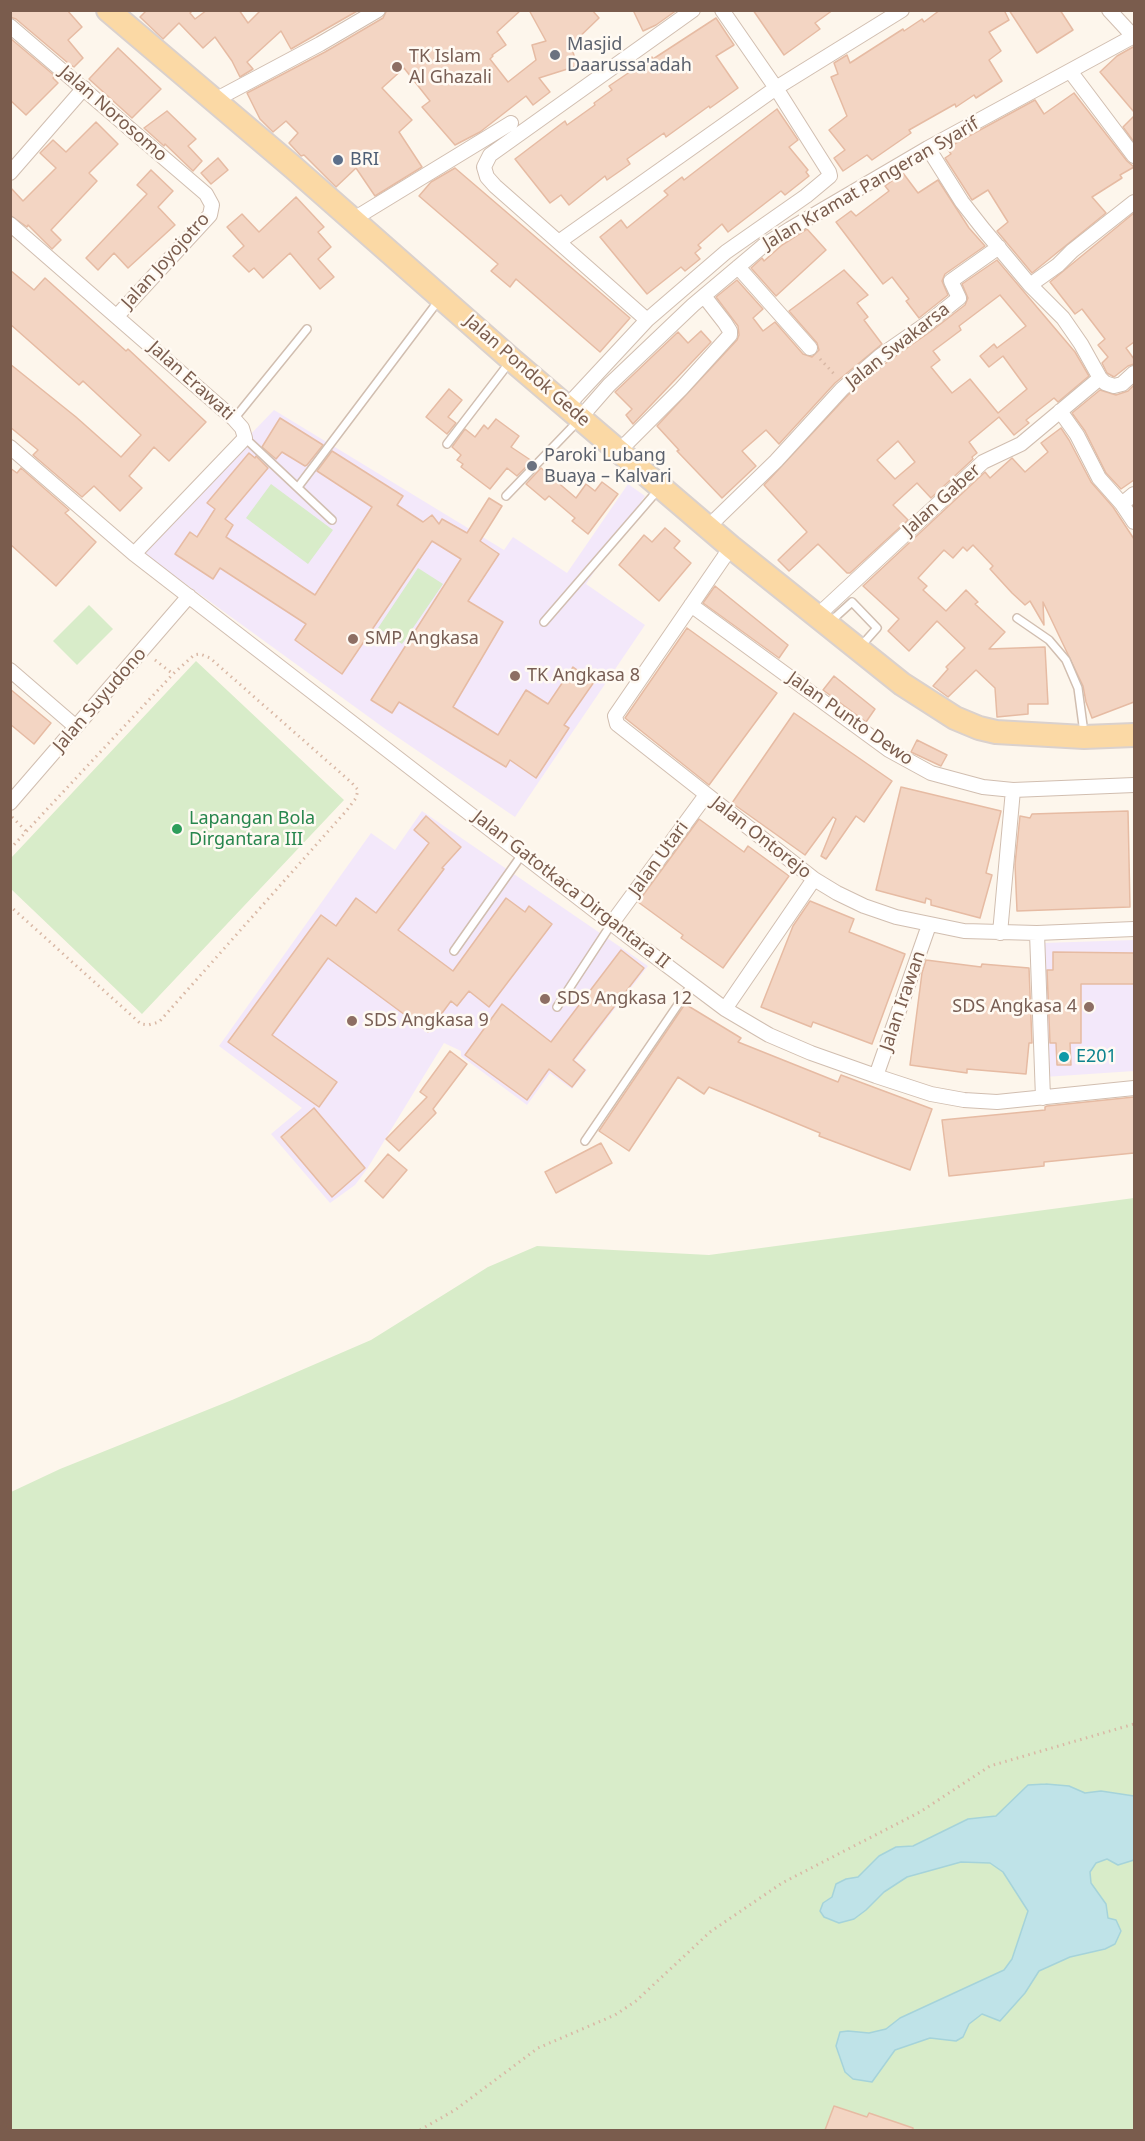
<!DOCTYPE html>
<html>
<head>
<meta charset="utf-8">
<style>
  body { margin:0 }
  #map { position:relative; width:1145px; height:2141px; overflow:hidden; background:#fdf6ec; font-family:"Noto Sans",sans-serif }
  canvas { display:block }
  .frame { position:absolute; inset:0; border:12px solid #7a5c4d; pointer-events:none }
</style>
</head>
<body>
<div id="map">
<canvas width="1145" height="2141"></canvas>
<div class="frame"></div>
</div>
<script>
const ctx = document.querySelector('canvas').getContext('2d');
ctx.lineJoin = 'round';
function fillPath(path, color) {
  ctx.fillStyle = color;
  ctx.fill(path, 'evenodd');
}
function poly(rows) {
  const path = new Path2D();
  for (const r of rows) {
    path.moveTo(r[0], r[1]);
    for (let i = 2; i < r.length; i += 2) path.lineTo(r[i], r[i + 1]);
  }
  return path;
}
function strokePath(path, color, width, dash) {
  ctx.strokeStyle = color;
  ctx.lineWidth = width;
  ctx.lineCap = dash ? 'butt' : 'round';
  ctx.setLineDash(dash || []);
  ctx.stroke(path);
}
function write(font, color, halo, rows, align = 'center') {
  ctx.font = font + ' "Noto Sans",sans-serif';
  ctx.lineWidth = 5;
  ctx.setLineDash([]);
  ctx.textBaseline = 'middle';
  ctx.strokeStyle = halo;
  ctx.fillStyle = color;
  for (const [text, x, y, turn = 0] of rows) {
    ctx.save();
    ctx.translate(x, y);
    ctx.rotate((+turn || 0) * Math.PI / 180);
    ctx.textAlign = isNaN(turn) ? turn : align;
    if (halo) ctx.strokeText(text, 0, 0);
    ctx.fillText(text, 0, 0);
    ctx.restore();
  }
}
fillPath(poly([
  [274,410,504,550,513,537,567,573,628,484,645,496,586,584,645,625,515,817,384,728,139,550],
  [422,811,648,966,575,1060,587,1070,572,1089,550,1073,527,1105,461,1056,461,1051,444,1043,367,1169,355,1185,330,1203,271,1134,302,1108,219,1046,371,833,395,850],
  [1134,940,1134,1071,1044,1077,1043,943]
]), '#f3e8fa');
fillPath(poly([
  [271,484,333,530,308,564,246,518],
  [418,568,443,584,402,644,378,628],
  [89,605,113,629,77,665,53,641],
  [196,661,344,800,142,1014,11,889,11,858],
  [1134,1198,1134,2130,11,2130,11,1492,60,1469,232,1400,371,1340,488,1267,537,1246,709,1255]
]), '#d8ecc9');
const water = poly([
  [1046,1784,1069,1786,1085,1793,1101,1791,1134,1796,1134,1860,1118,1865,1107,1859,1096,1863,1090,1872,1091,1883,1106,1904,1108,1918,1116,1920,1121,1931,1115,1944,1105,1949,1070,1957,1039,1971,1025,1993,1000,2021,982,2014,969,2024,963,2037,956,2041,930,2038,895,2050,872,2082,853,2079,845,2072,836,2046,840,2032,848,2031,869,2033,886,2029,900,2018,1004,1970,1012,1959,1028,1911,1003,1872,990,1863,961,1862,907,1877,884,1892,866,1910,854,1919,839,1923,824,1917,820,1911,823,1903,832,1897,836,1884,846,1879,858,1877,879,1856,896,1847,913,1846,968,1819,996,1816,1028,1785,1046,1784]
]);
fillPath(water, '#bfe3e8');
strokePath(water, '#a5d3da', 1.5);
const building = poly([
  [10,10,67,10,82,27,68,40,83,58,74,67,68,63,16,19,10,17,10,10],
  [147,10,193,10,190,13,195,19,207,10,239,10,248,23,261,10,359,10,291,49,281,31,247,62,253,69,240,77,232,61,215,37,203,48,179,23,163,39,140,17,147,10],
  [387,10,521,10,497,32,506,45,492,55,493,56,490,59,508,82,536,60,532,45,546,41,529,10,592,10,599,18,571,45,577,66,539,78,550,92,533,105,526,96,480,132,455,145,422,107,430,101,404,68,382,88,412,120,399,132,422,167,375,196,356,168,336,187,304,155,301,156,289,143,298,133,286,121,273,132,260,119,247,93,325,52,383,18,387,10],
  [633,10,677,10,656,25,643,31,633,10],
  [753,10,833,10,815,23,820,29,784,55,753,10],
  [940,10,1004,10,1009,20,989,32,1001,51,989,60,1002,81,976,98,974,95,956,107,955,104,909,130,911,133,872,160,867,155,843,171,834,158,845,150,829,130,847,116,831,77,838,74,834,63,847,55,850,63,903,29,904,31,922,19,924,22,940,10],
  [1009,10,1060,10,1073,30,1037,53,1009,10],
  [716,18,734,45,716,56,738,88,710,108,709,106,666,137,664,133,627,159,630,164,607,180,605,176,569,205,561,195,550,203,515,159,565,121,567,125,595,105,594,103,612,90,609,86,652,57,653,59,716,18],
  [10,38,55,76,53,78,58,83,26,115,10,100,10,38],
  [1133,47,1134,48,1134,112,1100,72,1117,56,1133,47],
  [118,48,161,89,132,118,89,79,118,48],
  [1074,93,1127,161,1134,167,1120,175,1122,178,1092,197,1106,213,1032,273,997,231,1008,222,988,190,972,200,945,158,951,154,947,148,1035,100,1044,114,1074,93],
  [777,109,798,140,789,147,808,170,806,172,809,176,785,195,781,191,728,232,722,224,698,245,701,248,695,253,700,259,685,271,681,267,647,294,600,237,621,220,627,228,668,195,664,191,682,177,684,180,777,109],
  [167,111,196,139,188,146,202,161,193,171,165,144,164,146,144,128,167,111],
  [1134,116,1134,142,1123,127,1134,116],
  [96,122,118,144,89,173,97,181,51,230,61,240,52,249,28,225,27,227,10,215,10,187,23,201,56,168,40,153,53,140,66,152,96,122],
  [218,158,228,170,211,184,201,173,218,158],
  [455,168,630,318,600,352,516,279,510,287,491,271,498,264,419,196,431,182,455,168],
  [151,170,173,191,158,207,175,225,128,268,114,253,98,270,86,258,147,194,137,185,151,170],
  [903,173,918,193,938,180,969,228,985,246,945,274,942,281,948,295,919,318,906,301,909,299,892,277,883,284,836,222,851,211,856,216,889,191,885,186,903,173],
  [296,197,324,227,318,232,331,247,318,259,334,277,320,289,290,253,263,278,254,268,249,272,233,256,244,246,227,227,242,214,259,232,296,197],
  [1134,213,1134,342,1126,348,1134,359,1134,364,1128,366,1114,377,1107,373,1102,363,1108,357,1098,345,1105,339,1082,309,1075,314,1050,282,1134,213],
  [807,229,826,250,776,296,751,268,762,258,764,261,782,245,807,229],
  [997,260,1075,352,1089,376,1058,402,1054,398,1049,402,1026,420,1029,423,1014,435,999,417,969,442,977,453,972,457,973,459,931,498,917,483,893,505,908,520,850,573,847,573,818,544,789,571,778,560,807,532,764,485,848,395,886,363,934,329,965,305,968,298,962,284,997,260],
  [1000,295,1026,326,997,348,994,344,980,356,989,367,1003,356,1027,389,998,413,970,379,952,393,931,367,940,360,933,351,961,330,959,326,1000,295],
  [898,441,915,462,895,479,877,460,898,441],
  [10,270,34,290,45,278,126,351,128,349,206,422,169,461,154,447,129,476,142,488,120,511,94,486,82,497,33,455,38,450,10,427,10,364,76,417,121,457,141,435,83,381,79,385,10,324,10,270],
  [844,270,868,295,857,303,868,317,864,320,882,344,835,383,779,444,766,430,742,451,756,466,722,498,677,451,679,450,657,426,737,340,739,335,738,326,716,297,737,280,763,309,753,318,763,331,775,322,803,354,812,357,819,350,817,343,789,311,844,270],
  [701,331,711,342,633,424,626,415,632,409,615,392,678,332,688,343,701,331],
  [1134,385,1134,480,1121,489,1106,473,1085,431,1072,413,1100,390,1116,395,1128,391,1134,385],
  [449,389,462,400,448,417,456,423,447,434,426,417,449,389],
  [280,418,323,445,307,465,305,466,282,452,276,459,262,447,280,418],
  [496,419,519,436,511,447,532,461,517,476,507,468,490,489,461,467,463,464,457,460,461,455,452,447,465,429,475,437,484,425,488,429,496,419],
  [1061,428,1069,440,1091,482,1113,507,1134,539,1134,702,1092,718,1086,702,1083,686,1043,602,1044,625,1030,601,1025,605,1012,593,990,569,993,566,973,545,967,551,963,547,953,558,944,550,918,578,927,586,923,590,946,611,966,590,978,602,975,604,1005,632,989,649,1045,647,1048,704,1028,704,1028,714,997,717,995,688,976,670,948,697,933,686,948,669,946,667,965,648,937,621,909,651,888,631,899,619,863,586,985,472,990,478,1012,458,1025,472,1048,452,1041,443,1061,428],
  [332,451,403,496,397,505,423,522,432,515,439,524,442,519,467,533,489,498,502,506,480,541,499,554,468,601,503,622,453,707,498,735,526,690,548,704,573,667,594,682,564,725,569,728,536,778,510,760,506,767,399,702,392,713,371,700,461,559,432,541,342,674,295,640,306,624,220,568,213,579,175,554,190,532,197,537,215,509,207,503,249,453,255,458,256,456,268,468,225,519,233,525,226,537,315,595,372,507,317,471,332,451],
  [10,468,17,473,21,468,69,510,65,513,96,542,56,586,10,544,10,468],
  [541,468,576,498,586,484,595,491,602,482,618,494,588,534,572,521,575,518,549,496,545,500,526,484,541,468],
  [665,528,680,541,674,548,691,563,659,601,619,565,644,535,652,542,665,528],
  [715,586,788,645,779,658,703,603,715,586],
  [687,628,777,693,709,785,625,718,687,628],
  [834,676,875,709,866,722,823,690,834,676],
  [10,689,51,723,34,744,10,724,10,689],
  [794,713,892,781,864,822,856,816,826,859,821,856,836,819,833,817,805,855,732,803,794,713],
  [917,740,947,755,941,766,911,752,917,740],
  [901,787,1001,811,986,873,992,875,980,918,931,905,931,900,926,898,925,903,876,890,901,787],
  [1128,811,1130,907,1017,911,1015,864,1020,816,1030,818,1032,814,1128,811],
  [426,816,461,847,442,868,444,869,398,930,453,971,506,898,525,912,529,906,552,924,489,1007,469,991,457,1006,451,1001,428,1032,328,958,272,1035,337,1082,319,1107,228,1042,321,915,336,926,356,898,376,913,429,843,414,830,426,816],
  [699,819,744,852,748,846,789,876,723,968,681,938,683,935,638,902,699,819],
  [810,901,854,919,849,932,905,954,872,1044,813,1022,811,1027,761,1007,793,926,810,901],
  [621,950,644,968,573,1060,585,1070,572,1087,549,1069,527,1100,465,1055,502,1004,551,1042,621,950],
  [1053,952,1134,953,1134,984,1081,984,1081,1043,1070,1043,1071,1065,1057,1065,1056,1043,1050,1043,1047,970,1053,970,1053,952],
  [926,960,981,967,982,964,1029,968,1032,1043,1029,1043,1026,1074,967,1069,967,1073,910,1065,922,973,926,960],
  [685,1004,741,1038,738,1042,838,1082,841,1075,932,1109,910,1170,819,1136,820,1133,709,1087,704,1094,678,1077,629,1151,599,1131,685,1004],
  [450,1051,467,1064,433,1109,436,1113,399,1151,386,1139,427,1097,420,1092,450,1051],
  [1134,1097,1134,1153,1044,1162,1044,1166,949,1176,942,1120,1045,1110,1045,1107,1047,1106,1134,1097],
  [314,1108,365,1168,332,1197,281,1137,314,1108],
  [601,1143,612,1163,556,1193,545,1172,601,1143],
  [388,1154,407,1170,383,1198,365,1181,388,1154],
  [834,2106,867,2117,869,2113,913,2128,913,2130,825,2130,834,2106]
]);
fillPath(building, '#f3d5c3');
strokePath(building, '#e6bba3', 1.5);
const lane = poly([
  [234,419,307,329],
  [245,438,332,520],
  [447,444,509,363],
  [298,487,439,300],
  [506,496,579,420],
  [1017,618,1049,640,1066,660,1078,688,1084,733],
  [544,622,658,490],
  [830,622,852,602,877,628,861,646],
  [454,951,523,853],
  [557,1007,612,923],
  [585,1141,692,984]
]);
const street = poly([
  [1109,10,1134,37],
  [10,26,206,194,212,205,210,215,117,316],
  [1070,71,1134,156],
  [213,101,320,44,378,10],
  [928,148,962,202,984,230,1030,285,1063,318,1081,344,1100,378],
  [10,173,84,88],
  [352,220,511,123],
  [10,224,234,419,242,428,245,438,134,554],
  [560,241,776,88,902,10],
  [738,267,810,348],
  [1030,285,1058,265,1072,251,1134,202],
  [647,320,495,186,487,177,484,167,490,155,693,10],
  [567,406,647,320,726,252,806,196,830,176,829,172,776,88,722,10],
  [1060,411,1077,435,1099,478,1122,504,1134,522],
  [581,417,609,385,693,305,763,246,790,229,928,148,1134,36],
  [10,447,134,554,629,937,725,1009,769,1035,811,1053,876,1076,931,1094,964,1100,997,1102,1134,1088],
  [620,450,681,389,730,335,730,331,725,323,704,296],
  [1122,504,1134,494],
  [708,527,776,461,842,389,880,356,929,322,959,298,951,281,999,247],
  [731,547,615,716,617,724,814,879,837,893,864,906,896,917,964,931,1037,933,1134,929],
  [691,605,889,750,931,773,983,787,1013,790,1134,785],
  [817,616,983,462,1021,444,1100,378,1105,383,1114,386,1122,384,1134,373],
  [10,670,76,727],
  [10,803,189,596],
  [612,923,706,795],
  [1000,933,1013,790],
  [1037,933,1043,1098],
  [725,1009,814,879],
  [876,1076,929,925]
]);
const primary = poly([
  [108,10,294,168,512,360,731,547,902,684,955,718,979,728,996,732,1084,737,1134,735]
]);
strokePath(lane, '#d1beb0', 10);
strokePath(street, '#d1beb0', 16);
strokePath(primary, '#dad1cd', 26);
strokePath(poly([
  [820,359,836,376],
  [155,660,173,674],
  [12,817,26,831],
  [10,849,173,674,194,655,200,654,210,658,352,783,358,790,356,798,347,810,159,1022,148,1025,141,1024,10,906],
  [420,2130,455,2110,538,2048,615,2015,636,2001,710,1932,782,1883,920,1812,990,1766,1134,1724]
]), '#d9b8a5', 3, [1.5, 4.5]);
strokePath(lane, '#fff', 7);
strokePath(street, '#fff', 14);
strokePath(primary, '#fbd9a5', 22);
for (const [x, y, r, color] of [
  [555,55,6,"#6b7280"],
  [397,67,6,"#8d6e63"],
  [338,160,6,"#5c6f8a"],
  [532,466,6,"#6b7280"],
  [353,639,6,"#8d6e63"],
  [515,676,6,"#8d6e63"],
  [177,829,6,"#2e9e5b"],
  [545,999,6,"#8d6e63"],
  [1089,1007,6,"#8d6e63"],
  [352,1021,6,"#8d6e63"],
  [1064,1057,6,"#0f9aa8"]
]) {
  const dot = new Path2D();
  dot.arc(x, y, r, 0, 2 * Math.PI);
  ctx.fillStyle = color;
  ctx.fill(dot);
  strokePath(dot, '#fffaf3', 2);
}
write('18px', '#5b616d', '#fffaf3', [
  ["Masjid",567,45],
  ["Daarussa'adah",567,66],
  ["Paroki Lubang",544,456],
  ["Buaya – Kalvari",544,477]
], 'left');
write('18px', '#785e54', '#fffaf3', [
  ["TK Islam",409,57],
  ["Al Ghazali",409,78],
  ["SMP Angkasa",365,639],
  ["TK Angkasa 8",527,676],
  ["SDS Angkasa 12",557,999],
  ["SDS Angkasa 4",1077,1007,"right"],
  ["SDS Angkasa 9",364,1021]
], 'left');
write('18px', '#7a5c4d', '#fffaf3', [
  ["Jalan Norosomo",113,114,41],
  ["Jalan Kramat Pangeran Syarif",871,184,-30],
  ["Jalan Joyojotro",166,261,-48],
  ["Jalan Swakarsa",898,346,-38],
  ["Jalan Pondok Gede",527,371,41],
  ["Jalan Erawati",191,381,42],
  ["Jalan Gaber",942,500,-42],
  ["Jalan Suyudono",100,700,-49],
  ["Jalan Punto Dewo",850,719,35],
  ["Jalan Ontorejo",761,838,38],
  ["Jalan Utari",659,859,-54],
  ["Jalan Gatotkaca Dirgantara II",571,890,38],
  ["Jalan Irawan",903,1001,-71]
]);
write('18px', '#4e5e75', '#fffaf3', [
  ["BRI",350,160]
], 'left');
write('18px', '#27864d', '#fffaf3', [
  ["Lapangan Bola",189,819],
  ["Dirgantara III",189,840]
], 'left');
write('18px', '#0d838f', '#fffaf3', [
  ["E201",1076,1057]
], 'left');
</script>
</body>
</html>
